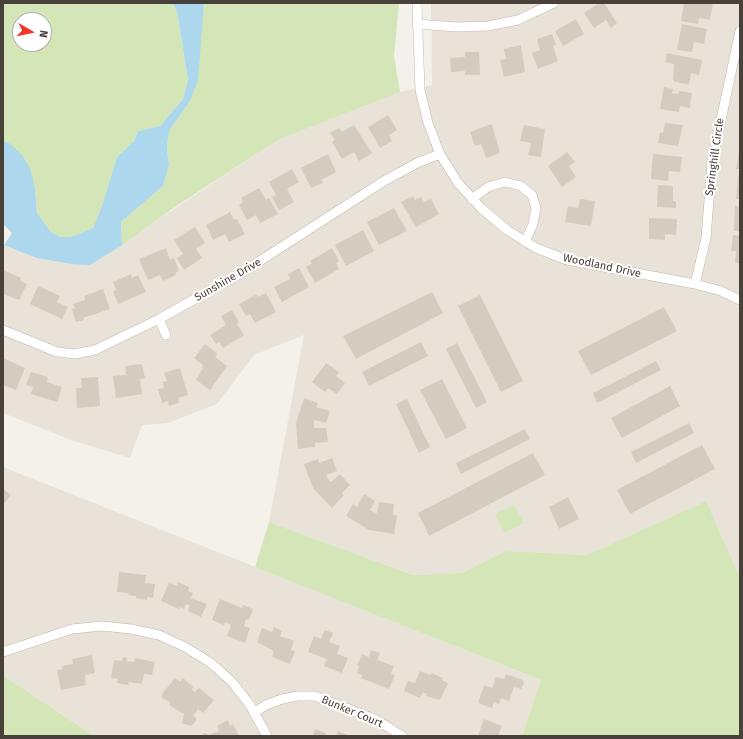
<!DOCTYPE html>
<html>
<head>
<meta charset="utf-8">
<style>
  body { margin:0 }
  #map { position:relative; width:743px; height:739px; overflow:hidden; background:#f4f1eb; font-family:"Fira Sans",sans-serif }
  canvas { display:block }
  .frame { position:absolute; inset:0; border:4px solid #484139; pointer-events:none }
  .north { position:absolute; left:12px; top:12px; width:40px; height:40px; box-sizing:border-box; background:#fff; border:1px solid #b6b3b0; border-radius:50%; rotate:99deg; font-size:11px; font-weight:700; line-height:16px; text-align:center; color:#484139 }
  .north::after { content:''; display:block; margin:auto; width:14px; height:18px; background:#ed3829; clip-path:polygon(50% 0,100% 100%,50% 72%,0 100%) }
</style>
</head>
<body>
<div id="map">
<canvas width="743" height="739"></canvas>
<div class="frame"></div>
<div class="north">N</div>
</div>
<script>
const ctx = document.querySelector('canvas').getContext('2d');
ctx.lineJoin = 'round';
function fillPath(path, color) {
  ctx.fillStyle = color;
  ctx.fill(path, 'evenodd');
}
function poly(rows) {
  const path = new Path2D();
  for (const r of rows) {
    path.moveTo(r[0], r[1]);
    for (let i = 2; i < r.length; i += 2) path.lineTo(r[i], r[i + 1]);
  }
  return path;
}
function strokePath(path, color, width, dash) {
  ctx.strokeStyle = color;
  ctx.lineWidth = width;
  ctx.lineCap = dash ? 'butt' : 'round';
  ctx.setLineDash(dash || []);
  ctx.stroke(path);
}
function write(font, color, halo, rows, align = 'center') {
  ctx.font = font + ' "Fira Sans",sans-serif';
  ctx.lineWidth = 4;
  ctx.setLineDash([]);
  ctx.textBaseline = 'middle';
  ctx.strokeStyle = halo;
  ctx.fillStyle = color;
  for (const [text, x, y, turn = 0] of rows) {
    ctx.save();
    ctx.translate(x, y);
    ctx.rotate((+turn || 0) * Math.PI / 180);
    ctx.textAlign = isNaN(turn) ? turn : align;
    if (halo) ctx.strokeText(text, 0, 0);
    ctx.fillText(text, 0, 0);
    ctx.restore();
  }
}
fillPath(poly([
  [431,3,740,3,740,577,706,501,587,555,506,551,462,573,413,575,269,522,304,335,254,355,217,404,168,423,142,425,130,458,71,440,3,413,3,245,90,265,278,140,400,92,432,85],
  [3,467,541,680,522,736,94,736,3,675]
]), '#e8e2d9');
fillPath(poly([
  [3,3,172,3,177,11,188,81,183,99,160,126,138,131,134,141,117,157,103,203,93,228,71,237,60,237,51,232,37,213,35,189,9,143,3,141],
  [20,20,44,20,44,44,20,44],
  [204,3,399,3,394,56,400,92,278,140,175,207,122,245,121,222,163,186,169,165,167,148,169,131,190,101],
  [706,501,740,577,740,736,522,736,541,680,255,567,269,522,413,575,462,573,506,551,587,555],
  [514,505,524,523,505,533,495,514],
  [3,675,64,716,94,736,3,736]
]), '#d4e6b7');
fillPath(poly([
  [172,3,204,3,198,80,190,101,169,131,167,148,169,165,163,186,121,222,122,245,90,265,72,264,37,258,4,245,12,233,3,224,3,141,9,143,22,155,30,168,35,189,37,213,51,232,60,237,71,237,93,228,103,203,117,157,134,141,138,131,160,126,183,99,188,80,177,11]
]), '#acd7ed');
fillPath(poly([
  [599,3,604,3,617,23,611,28,606,20,594,28,584,13],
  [684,3,713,3,710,20,699,18,698,24,681,21],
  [576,19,584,34,563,46,555,31],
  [682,24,707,29,704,44,694,42,692,52,677,50],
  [552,34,556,45,553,46,558,61,538,69,532,53,540,50,537,39],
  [521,45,525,72,504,77,500,60,506,59,504,49],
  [465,52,479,52,480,75,465,75,465,71,451,72,450,58,465,57],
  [667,53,702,60,699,75,691,73,689,85,673,81,674,64,665,62],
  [664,87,673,89,672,93,678,94,679,91,692,93,690,108,680,106,679,112,660,109],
  [388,115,397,130,389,135,392,141,380,148,368,127],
  [665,123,683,125,678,146,658,143,660,132,663,133],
  [492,124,500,153,486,158,481,144,475,146,470,132],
  [354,125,372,153,359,161,354,152,342,159,332,142,335,140,330,133,339,128,342,132],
  [524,125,545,129,541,157,528,155,531,143,520,141],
  [739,150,740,150,740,169,736,169],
  [567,152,575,162,569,166,576,177,562,187,548,166],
  [328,154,336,172,321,180,323,183,311,188,301,168],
  [653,154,682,157,680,172,669,171,668,181,651,179],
  [292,169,299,182,287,189,294,202,279,210,272,197,276,195,269,182],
  [738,176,740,176,740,199,736,199],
  [658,185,673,186,673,201,676,201,676,208,657,207],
  [259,188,266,200,269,198,278,214,260,223,256,215,247,220,239,205,243,202,241,198],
  [413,196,415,200,421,197,424,202,431,199,439,214,416,227,401,202],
  [580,199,595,201,591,226,565,222,568,206,578,208],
  [735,206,740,206,740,231,734,231],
  [394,208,407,231,379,245,367,222],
  [230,212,234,220,237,219,245,234,229,242,225,234,213,240,206,225],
  [649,218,677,219,676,235,665,234,665,240,649,239],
  [195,227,205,243,196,249,202,258,184,270,177,258,183,254,174,240],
  [363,230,374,251,346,266,335,245],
  [733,235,740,236,740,263,735,263,736,251,731,251],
  [166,248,170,260,174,258,179,271,175,273,176,275,163,281,160,275,148,280,139,259],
  [332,248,339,261,336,263,339,269,315,283,306,267,312,263,310,261],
  [299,268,309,287,282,302,274,287,290,279,288,274],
  [3,270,21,278,20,281,27,284,19,300,3,294],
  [131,274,132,278,138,275,146,292,118,304,113,291,116,290,113,282],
  [38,286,60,296,57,302,68,307,62,319,30,304],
  [103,289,110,309,83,318,84,320,76,322,72,309,75,308,73,304,85,300,84,296],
  [432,292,443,313,356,359,343,336],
  [266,293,276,312,255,323,250,314,246,316,239,304,257,294,258,297],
  [480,295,523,381,501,392,458,306],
  [664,307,677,331,591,375,578,351],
  [232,310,239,322,237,324,244,335,223,348,219,342,216,344,210,335,226,325,221,316],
  [421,342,428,356,369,386,362,372],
  [457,343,487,402,476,408,446,349],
  [205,344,218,354,215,357,227,366,210,390,196,380,203,368,202,366,203,365,194,358],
  [3,358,25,368,16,390,3,385],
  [656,361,661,370,597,403,593,393],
  [326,363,339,372,336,376,345,383,337,394,328,388,325,392,312,382],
  [142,364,145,378,140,379,142,394,116,398,113,376,126,375,125,366],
  [180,368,188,395,178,398,179,403,169,406,168,401,162,403,158,389,164,388,163,382,167,381,164,373],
  [31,372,48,377,47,382,62,387,57,402,31,394,33,387,26,385],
  [98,377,100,406,77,408,76,388,82,388,81,378],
  [442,379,467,428,446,439,420,390],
  [670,386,680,406,622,438,611,418],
  [304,398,318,403,316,407,330,411,326,423,315,420,314,423,314,428,326,428,328,442,315,443,315,447,298,449,296,423],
  [407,399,430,447,419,453,396,404],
  [689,423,694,433,636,463,631,452],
  [525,429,530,439,461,474,456,463],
  [702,445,715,469,630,514,617,490],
  [533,453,545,475,429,536,418,513],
  [332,458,337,471,326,475,328,479,331,482,340,474,350,485,342,493,344,495,332,508,313,488,304,464,318,459,319,463],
  [3,489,11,495,3,505],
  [364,494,375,501,370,510,373,512,377,513,379,502,394,504,393,515,397,515,394,534,369,530,346,516,353,504,357,507],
  [568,497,579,519,559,529,549,507],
  [119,572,146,575,145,583,155,584,153,598,147,597,147,600,136,598,136,596,128,595,129,593,117,592],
  [178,582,189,587,188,591,193,593,190,600,192,598,207,604,201,617,188,611,190,606,186,604,184,609,180,607,179,609,161,601,169,583,177,586],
  [220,599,242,608,243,605,253,609,249,620,246,619,244,626,250,628,245,643,227,636,231,625,225,622,224,625,212,620],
  [274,627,282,631,280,636,294,641,291,650,295,651,290,664,272,657,274,651,257,642,262,628,272,632],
  [325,630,333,633,329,642,340,646,337,654,348,658,342,673,324,666,327,659,308,652,314,636,321,639],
  [371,650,380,653,377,660,394,666,391,674,395,675,389,689,361,678,362,675,357,673,359,666,357,665,362,654,369,657],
  [92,655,95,673,85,675,86,685,61,690,57,670,63,669,62,666,73,664,72,659],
  [123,657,127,658,126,661,134,662,135,658,155,662,152,675,144,674,142,684,129,682,128,685,117,683,118,679,111,678,114,660,122,661],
  [420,671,430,675,431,673,443,678,442,680,448,683,440,700,426,696,427,694,423,692,420,698,404,691,408,681,415,683],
  [506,674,523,680,524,683,521,689,514,687,509,701,501,698,499,704,494,702,492,708,478,703,484,685,492,688,496,677,504,679],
  [175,678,180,682,183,678,193,687,192,690,195,692,199,688,214,700,203,713,198,709,193,716,196,718,196,721,191,726,182,723,184,714,169,705,170,702,162,698,162,694],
  [484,719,502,726,498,736,478,736],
  [228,720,230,726,233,724,239,736,202,736,204,733,209,735,219,731,217,726],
  [315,729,326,733,325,736,313,736],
  [338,731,350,736,336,736]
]), '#d5ccc1');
const minor = poly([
  [417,3,420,90,428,123,440,154,458,183,481,208,507,230,536,248,567,260,695,284,721,291,740,300],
  [417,24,457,27,488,26,518,20,554,3],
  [472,199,488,187,505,182,521,186,532,195,536,208,533,224,525,242],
  [695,284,706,238,712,162,740,31],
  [159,319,166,335],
  [3,330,57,352,75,354,95,350,159,319,238,275,384,181,419,162,440,154],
  [3,652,72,629,102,626,131,629,159,635,185,647,211,663,232,682,250,705,267,736],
  [255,712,266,705,282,699,298,696,315,696,377,720,402,736]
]);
strokePath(minor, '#c0b8ae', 10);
strokePath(minor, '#fff', 9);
write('11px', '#484139', '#fff', [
  ["Springhill Circle",715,157,-82],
  ["Woodland Drive",602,266,12],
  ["Sunshine Drive",228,280,-30],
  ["Bunker Court",352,712,23]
]);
</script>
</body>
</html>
